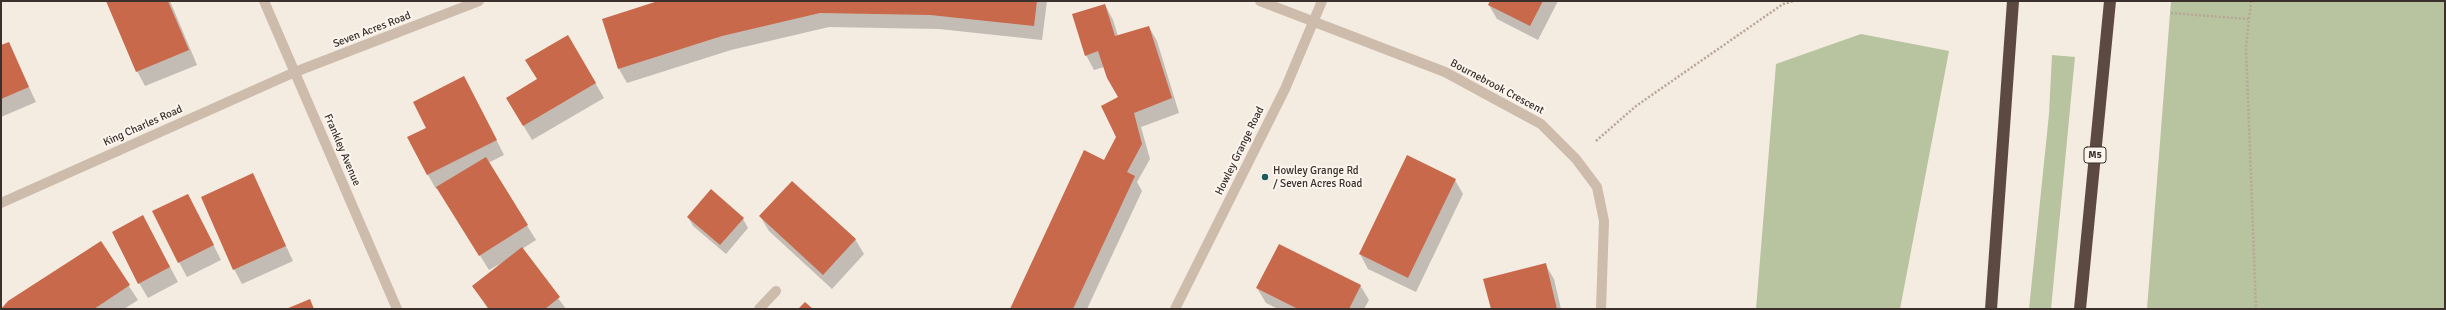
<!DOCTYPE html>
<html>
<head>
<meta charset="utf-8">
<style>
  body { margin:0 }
  #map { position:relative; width:2446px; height:310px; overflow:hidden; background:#f4ebe1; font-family:Signika,sans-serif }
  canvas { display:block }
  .frame { position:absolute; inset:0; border:2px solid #3b302b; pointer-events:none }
</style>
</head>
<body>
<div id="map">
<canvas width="2446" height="310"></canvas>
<div class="frame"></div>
</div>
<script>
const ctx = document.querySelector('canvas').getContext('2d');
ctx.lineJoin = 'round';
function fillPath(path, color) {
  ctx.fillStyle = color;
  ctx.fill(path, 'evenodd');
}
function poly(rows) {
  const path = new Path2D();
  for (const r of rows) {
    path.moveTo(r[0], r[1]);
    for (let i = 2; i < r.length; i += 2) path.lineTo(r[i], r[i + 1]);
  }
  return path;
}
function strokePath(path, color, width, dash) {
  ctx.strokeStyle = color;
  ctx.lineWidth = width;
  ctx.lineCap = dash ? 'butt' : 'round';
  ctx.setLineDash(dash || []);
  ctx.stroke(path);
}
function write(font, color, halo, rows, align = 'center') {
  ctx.font = font + ' Signika,sans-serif';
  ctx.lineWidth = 4;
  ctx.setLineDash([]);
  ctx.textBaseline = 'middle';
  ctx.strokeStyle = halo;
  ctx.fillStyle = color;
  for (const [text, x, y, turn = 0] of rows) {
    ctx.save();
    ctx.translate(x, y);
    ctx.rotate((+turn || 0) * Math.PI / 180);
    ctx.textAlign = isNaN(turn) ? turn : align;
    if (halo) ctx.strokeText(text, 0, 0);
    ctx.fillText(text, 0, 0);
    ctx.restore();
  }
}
fillPath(poly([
  [2171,1,2445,1,2445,309,2147,309],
  [1861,34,1949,51,1900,309,1756,309,1776,64],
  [2052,55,2075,57,2074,67,2051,309,2029,309,2049,114]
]), '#b8c4a0');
fillPath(poly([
  [107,1,170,1,197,65,145,86,137,71],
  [661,1,1047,1,1042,40,939,29,829,27,731,50,627,83,619,69],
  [1491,1,1558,1,1538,40,1497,19,1489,5],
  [1105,5,1113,20,1118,36,1149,27,1157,41,1179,113,1141,127,1150,159,1137,182,1142,191,1087,309,1011,309,1105,162,1118,137,1119,98,1104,67,1094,70,1086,55],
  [568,36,604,98,532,140,507,98,538,80],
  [8,43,36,102,1,117,1,46],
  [472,92,504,155,488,163,536,240,522,249,566,309,488,309,473,286,509,259,489,270,438,188,436,189,428,175,427,128],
  [253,175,293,261,242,284,234,269],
  [1455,180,1463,194,1416,292,1368,269,1360,254],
  [188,195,221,260,187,277,179,262],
  [760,216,855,239,864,254,832,289,769,231],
  [688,217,743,219,748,228,726,254,693,226],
  [151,231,178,282,148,298,139,283],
  [100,242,138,300,124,309,4,309],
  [1545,264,1554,279,1561,309,1492,309],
  [1360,285,1369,300,1364,309,1278,309,1266,303,1257,288]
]), '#0003');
fillPath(poly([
  [106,1,168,1,189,50,136,72],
  [658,1,1037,1,1034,26,930,15,820,13,722,36,618,69,602,19],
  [1490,1,1543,1,1530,26,1488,5],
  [1105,4,1115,36,1149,26,1172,98,1134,113,1142,144,1127,172,1135,176,1073,309,1010,309,1084,150,1104,160,1116,137,1101,106,1118,97,1107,78,1098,51,1085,56,1072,14],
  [568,35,596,83,523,126,506,98,537,79,525,60],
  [9,42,29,87,1,99,1,45],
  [464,76,497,140,427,175,407,137,426,128,413,102],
  [1407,155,1456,179,1408,278,1359,254],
  [486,157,528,225,479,256,436,187],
  [253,173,286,246,233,270,201,197],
  [792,181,856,239,823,275,759,216],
  [711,189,744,218,720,245,687,217],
  [188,194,214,245,178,263,152,211],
  [143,215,170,267,138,284,112,232],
  [101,241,130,285,94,309,1,309,8,301],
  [1279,244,1361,285,1349,309,1298,309,1256,288],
  [522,247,560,297,545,309,489,309,472,286],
  [1546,263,1557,309,1491,309,1483,279],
  [310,299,314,309,286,309],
  [805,302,813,309,798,309]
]), '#c8694b');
strokePath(poly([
  [2251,1,2246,47,2256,309],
  [2171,13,2248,19],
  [1596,141,1636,106,1783,4,1794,1]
]), '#b9a596', 2.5, [2, 2]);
strokePath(poly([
  [264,1,397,309],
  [1260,1,1445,72,1541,124,1576,159,1597,187,1604,221,1601,309],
  [1,203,295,72,479,1],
  [759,309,776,291]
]), '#cdbbac', 10);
strokePath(poly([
  [1175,309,1285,89,1322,1]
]), '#cdbbac', 10);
strokePath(poly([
  [1991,309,2013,1],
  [2080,309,2110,1]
]), '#5c4a42', 12);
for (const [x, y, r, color] of [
  [1265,177,4,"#1f5a5e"]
]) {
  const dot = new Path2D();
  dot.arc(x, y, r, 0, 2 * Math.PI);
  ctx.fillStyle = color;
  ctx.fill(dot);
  strokePath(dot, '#fbf5ee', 1.5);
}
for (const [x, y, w] of [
  [2095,155,22]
]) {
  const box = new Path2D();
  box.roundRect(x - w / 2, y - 8, w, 16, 3);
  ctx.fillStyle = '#fbf5ee';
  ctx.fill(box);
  strokePath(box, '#3b302b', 1);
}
write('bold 10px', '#3b302b', null, [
  ["M5",2095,155]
]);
write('11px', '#3b302b', '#fbf5ee', [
  ["Seven Acres Road",372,30,-21],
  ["Bournebrook Crescent",1497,87,28],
  ["King Charles Road",143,126,-24],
  ["Frankley Avenue",342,150,67],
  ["Howley Grange Road",1240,151,-64]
]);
write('11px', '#3b302b', '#fbf5ee', [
  ["Howley Grange Rd",1273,171],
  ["/ Seven Acres Road",1273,184]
], 'left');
</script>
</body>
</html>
